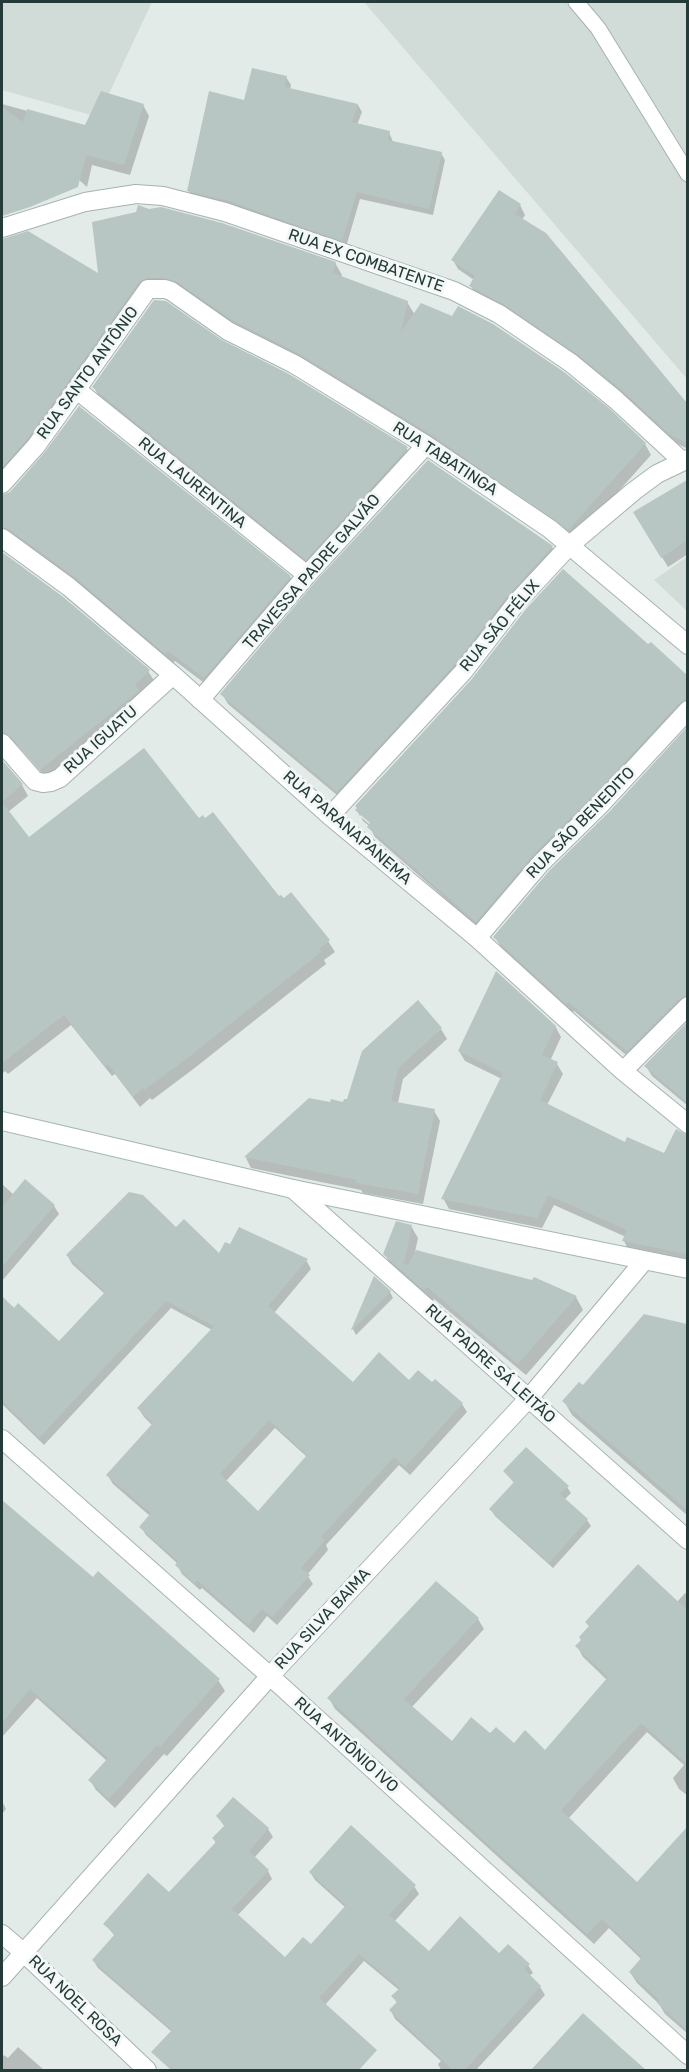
<!DOCTYPE html>
<html>
<head>
<meta charset="utf-8">
<style>
  body { margin:0 }
  #map { position:relative; width:689px; height:2072px; overflow:hidden; background:#e3ebe9; font-family:Rubik,sans-serif }
  canvas { display:block }
  .frame { position:absolute; inset:0; border:3px solid #243b39; pointer-events:none }
</style>
</head>
<body>
<div id="map">
<canvas width="689" height="2072"></canvas>
<div class="frame"></div>
</div>
<script>
const ctx = document.querySelector('canvas').getContext('2d');
ctx.lineJoin = 'round';
function fillPath(path, color) {
  ctx.fillStyle = color;
  ctx.fill(path, 'evenodd');
}
function poly(rows) {
  const path = new Path2D();
  for (const r of rows) {
    path.moveTo(r[0], r[1]);
    for (let i = 2; i < r.length; i += 2) path.lineTo(r[i], r[i + 1]);
  }
  return path;
}
function strokePath(path, color, width, dash) {
  ctx.strokeStyle = color;
  ctx.lineWidth = width;
  ctx.lineCap = dash ? 'butt' : 'round';
  ctx.setLineDash(dash || []);
  ctx.stroke(path);
}
function write(font, color, halo, rows, align = 'center') {
  ctx.font = font + ' Rubik,sans-serif';
  ctx.lineWidth = 6;
  ctx.setLineDash([]);
  ctx.textBaseline = 'middle';
  ctx.strokeStyle = halo;
  ctx.fillStyle = color;
  for (const [text, x, y, turn = 0] of rows) {
    ctx.save();
    ctx.translate(x, y);
    ctx.rotate((+turn || 0) * Math.PI / 180);
    ctx.textAlign = isNaN(turn) ? turn : align;
    if (halo) ctx.strokeText(text, 0, 0);
    ctx.fillText(text, 0, 0);
    ctx.restore();
  }
}
fillPath(poly([
  [2,2,152,2,98,117,2,90],
  [364,2,687,2,687,379],
  [687,557,687,611,654,580]
]), '#d1dbd8');
fillPath(poly([
  [286,77,291,85,290,90,358,105,362,112,357,125,389,132,393,142,441,153,445,160,433,215,360,199,346,247,193,198,188,190,245,102],
  [2,104,86,127,143,105,149,116,130,175,92,165,87,187,58,161,2,210],
  [520,205,525,215,522,220,559,249,688,405,688,449,676,443,630,401,585,364,476,296,471,286,474,280,458,269,453,260],
  [32,235,100,275,335,263,342,275,341,277,407,302,415,315,645,444,651,455,575,540,308,365,149,290,2,485,2,265],
  [221,342,288,375,407,449,414,460,313,570,100,399,94,387],
  [79,408,290,577,296,588,211,688,175,661,172,664,2,540,2,496,11,493,46,454],
  [428,462,552,547,558,557,344,801,228,704,222,694],
  [688,481,688,554,668,567,635,512],
  [2,553,61,597,148,671,155,682,48,780,18,746,7,742,2,745],
  [651,644,688,678,688,711,482,931,375,837,369,826,363,821,361,817,375,829,377,827,362,814,360,816,357,811],
  [688,729,688,1007,633,1061,574,1011,572,1013,501,947,495,937],
  [2,762,22,785,28,796,8,812,29,839,198,821,279,898,328,941,335,952,324,960,326,964,298,986,196,1067,152,1100,150,1098,140,1107,115,1074,112,1076,71,1025,8,1074,5,1071,2,1074],
  [688,1024,688,1106,652,1076,646,1066],
  [555,1026,561,1037,550,1061,557,1064,563,1074,547,1105,626,1144,664,1155,688,1137,688,1263,629,1251,624,1241,626,1237,554,1205,542,1228,449,1209,443,1198,502,1079,465,1061,459,1051],
  [441,1029,447,1039,403,1079,398,1103,434,1111,440,1121,423,1204,363,1193,361,1190,251,1168,246,1158,310,1100,345,1104],
  [2,1184,14,1195,54,1206,59,1214,2,1281],
  [411,1226,418,1238,415,1252,532,1282,534,1279,576,1297,583,1310,526,1375,434,1299,432,1302,392,1266,384,1253],
  [176,1230,220,1255,306,1260,311,1269,274,1313,353,1384,432,1384,462,1404,467,1412,410,1475,399,1465,326,1545,328,1550,307,1575,313,1584,277,1625,267,1616,254,1633,202,1588,200,1590,182,1574,177,1565,178,1564,146,1535,141,1527,150,1516,113,1484,108,1476,153,1426,144,1417,139,1409,212,1330,171,1308,44,1445,2,1404,2,1298,59,1343,105,1294,72,1264,68,1256],
  [275,1428,307,1457,258,1514,225,1482],
  [374,1278,390,1292,393,1298,356,1335,353,1329],
  [644,1316,688,1325,688,1516,572,1415,564,1401,583,1388],
  [505,1472,567,1487,571,1493,564,1500,587,1520,591,1526,553,1568,495,1516,491,1510,515,1484],
  [2,1500,9,1509,218,1680,225,1691,167,1756,164,1754,115,1808,96,1790,90,1780,107,1761,37,1698,2,1737],
  [685,1593,688,1595,688,1796,679,1789,673,1778,684,1765,647,1732,568,1819,637,1884,688,1830,688,2034,665,2014,659,2004,637,1983,630,1972,642,1960,609,1928,594,1944,335,1709,329,1698,478,1619,484,1629,411,1708,452,1743,490,1736,514,1745,545,1752,607,1680,583,1657,577,1646,590,1628,587,1623,677,1602],
  [233,1799,268,1829,273,1837,254,1858,268,1871,272,1879,237,1916,285,1960,311,1946,346,1908,315,1880,310,1872,414,1886,419,1894,394,1922,429,1954,499,1956,528,1965,533,1973,529,1976,540,1987,545,1995,476,2070,441,2070,438,2064,441,2061,395,2019,391,2011,397,2003,393,1996,399,1990,364,1961,325,2005,360,2040,332,2070,189,2070,167,2051,172,2032,98,1968,93,1960,115,1936,105,1924,169,1894,216,1844,214,1839,225,1827,217,1816],
  [2,1801,6,1809,2,1814],
  [583,2015,643,2070,533,2070],
  [18,2047,44,2070,2,2070,2,2058,4,2055,8,2058]
]), '#0003');
fillPath(poly([
  [252,68,287,76,285,87,358,104,352,122,390,131,388,140,442,152,429,209,357,192,342,241,229,201,187,191,209,91,244,100],
  [101,91,144,104,124,165,86,155,78,187,30,207,2,216,2,107,23,122,27,109,85,125],
  [499,190,521,204,515,214,546,233,687,403,687,443,669,434,623,391,577,354,505,305,469,286,475,276,451,260],
  [138,205,149,209,161,207,222,223,336,262,333,273,408,301,401,332,421,303,452,316,458,306,493,324,564,372,609,408,646,443,568,530,432,435,300,354,234,321,177,282,165,278,148,278,139,282,27,439,2,468,2,239,28,231,98,273,92,222,136,212],
  [154,300,166,301,222,340,289,374,408,447,306,560,92,387],
  [79,406,291,576,204,678,168,651,165,654,76,578,9,529,2,527,2,495,10,492,44,453],
  [428,460,553,546,508,595,454,665,337,792,220,694,315,582],
  [687,480,687,540,661,558,633,512],
  [2,552,62,596,150,670,135,685,139,691,40,770,10,736,2,732],
  [563,569,648,644,651,642,687,675,687,699,680,702,594,795,533,855,476,922,367,827,370,823,355,810,357,808,355,806,471,680,526,609],
  [687,727,687,995,680,998,627,1051,568,1002,566,1004,493,937,549,871,610,811],
  [144,748,199,818,203,815,205,818,213,812,279,896,281,895,284,898,291,892,330,940,319,949,321,952,292,975,190,1056,144,1090,143,1088,133,1097,108,1064,105,1066,64,1015,2,1063,2,802,29,837],
  [2,760,23,784,2,802],
  [496,971,556,1026,542,1055,558,1062,540,1100,625,1142,627,1137,664,1153,676,1129,687,1135,687,1254,622,1241,627,1230,548,1195,537,1218,441,1199,503,1073,458,1051],
  [418,1000,442,1028,398,1068,391,1101,435,1109,418,1194,356,1183,357,1180,244,1157,309,1098,330,1102,331,1099,343,1102,344,1099,347,1099,362,1051],
  [687,1022,687,1102,644,1066],
  [25,1179,55,1205,2,1267,2,1207],
  [129,1192,143,1195,176,1227,184,1219,219,1253,225,1242,230,1244,239,1227,308,1259,268,1306,353,1382,379,1352,409,1380,418,1370,432,1382,435,1379,463,1403,405,1467,394,1457,321,1537,325,1540,301,1568,310,1575,272,1617,262,1609,248,1625,197,1580,194,1583,175,1565,178,1561,139,1527,151,1513,106,1475,153,1423,137,1408,214,1326,166,1301,39,1438,2,1401,2,1296,14,1308,18,1303,59,1341,105,1292,66,1255],
  [269,1420,307,1455,258,1511,220,1474],
  [396,1221,412,1225,404,1264,408,1265,416,1250,532,1280,534,1277,577,1296,518,1364,427,1287,424,1290,420,1287,383,1254],
  [374,1276,391,1291,352,1330,351,1330],
  [644,1314,687,1324,687,1510,562,1401,579,1382,583,1385],
  [526,1447,569,1486,560,1494,588,1519,549,1563,489,1509,514,1482,503,1471],
  [2,1500,93,1577,98,1571,220,1679,160,1747,157,1745,109,1799,88,1780,108,1758,30,1689,2,1723],
  [638,1564,687,1610,687,1764,641,1723,561,1810,637,1882,687,1827,687,2030,657,2003,660,2001,629,1972,642,1957,602,1919,587,1934,327,1698,436,1581,479,1618,404,1699,452,1741,471,1717,490,1733,496,1727,514,1743,525,1730,545,1750,608,1677,575,1646,581,1640,579,1637,589,1626,585,1622],
  [233,1797,269,1828,249,1851,269,1870,232,1909,285,1957,303,1937,311,1944,346,1905,309,1872,351,1825,416,1885,389,1915,429,1951,460,1916,499,1953,508,1944,530,1964,524,1969,541,1986,465,2070,453,2070,389,2010,397,2002,391,1996,400,1988,359,1954,319,1998,377,2050,359,2070,171,2070,151,2052,172,2030,92,1960,115,1934,103,1924,148,1873,169,1892,216,1842,212,1838,225,1825,216,1816],
  [583,2013,619,2046,646,2070,531,2070]
]), '#b8c6c3');
const service = poly([
  [576,2,598,28,688,174]
]);
const minor = poly([
  [2,228,85,202,136,194,163,196,225,212,454,291,499,314,571,363,616,400,681,460],
  [77,390,307,575],
  [2,484,36,446,54,421,148,289,165,289,171,291,228,331,294,364,426,445,550,529,688,645],
  [2,538,69,587,173,675,330,816,477,938,623,1071,688,1124],
  [200,700,307,575,426,445],
  [2,743,35,781,43,783,51,782,60,778,173,675],
  [330,816,463,672,517,602,570,545,634,491,657,474,688,459],
  [477,938,541,863,602,803,688,710],
  [623,1071,688,1006],
  [293,1189,688,1540],
  [2,1439,270,1676,688,2055],
  [2,1934,23,1952,147,2070],
  [2,1977,270,1676,529,1398,644,1261]
]);
const secondary = poly([
  [2,1121,293,1189,688,1269]
]);
strokePath(service, '#a6b3b1', 17);
strokePath(minor, '#a6b3b1', 20);
strokePath(secondary, '#a2b6b3', 20);
strokePath(service, '#fff', 15);
strokePath(minor, '#fff', 18);
strokePath(secondary, '#fff', 18);
write('16px', '#243b39', '#f3f8f7', [
  ["RUA EX COMBATENTE",366,261,19],
  ["RUA SANTO ANTÔNIO",88,373,-54],
  ["RUA TABATINGA",445,459,33],
  ["RUA LAURENTINA",192,483,39],
  ["TRAVESSA PADRE GALVÃO",312,572,-49],
  ["RUA SÃO FÉLIX",500,626,-50],
  ["RUA IGUATU",101,740,-42],
  ["RUA SÃO BENEDITO",581,823,-46],
  ["RUA PARANAPANEMA",347,828,41],
  ["RUA PADRE SÁ LEITÃO",490,1364,42],
  ["RUA SILVA BAIMA",323,1619,-47],
  ["RUA ANTÔNIO IVO",346,1745,42],
  ["RUA NOEL ROSA",75,2001,44]
]);
</script>
</body>
</html>
